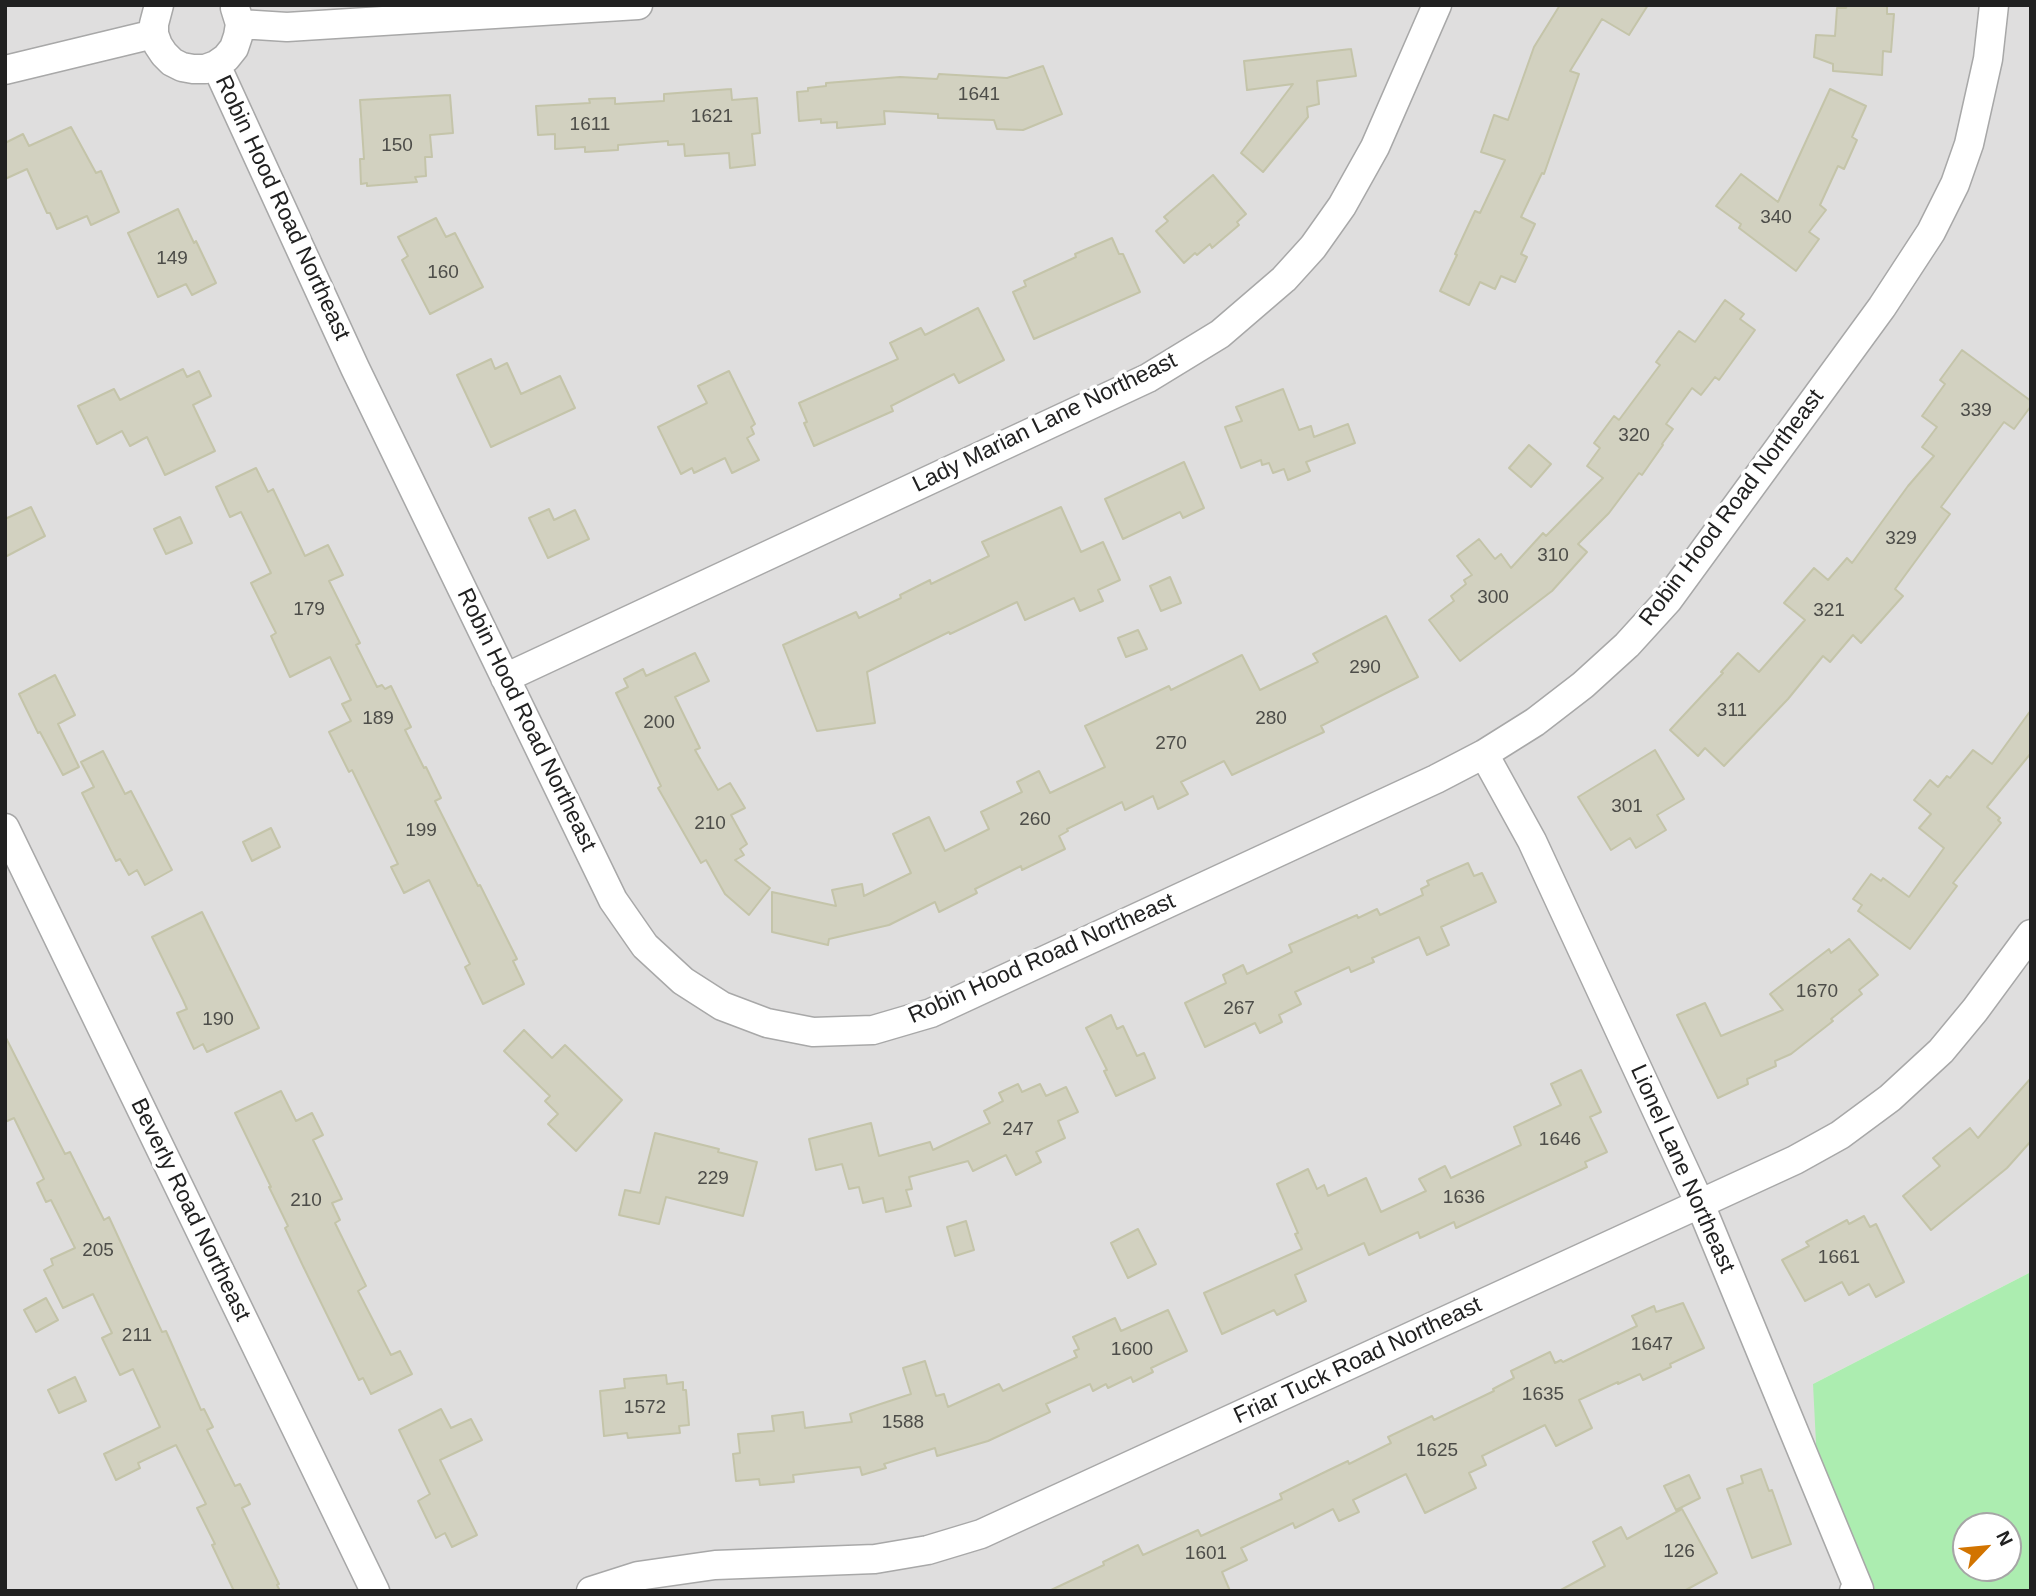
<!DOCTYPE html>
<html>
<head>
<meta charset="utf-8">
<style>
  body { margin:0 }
  #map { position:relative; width:2036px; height:1596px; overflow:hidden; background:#eff1e7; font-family:Helvetica,sans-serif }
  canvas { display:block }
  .frame { position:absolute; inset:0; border:7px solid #212121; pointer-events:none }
  .north { position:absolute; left:1952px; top:1512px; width:70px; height:70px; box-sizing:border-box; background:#fff; border:2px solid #a6a6a6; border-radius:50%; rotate:64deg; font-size:19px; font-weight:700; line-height:28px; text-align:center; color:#212121 }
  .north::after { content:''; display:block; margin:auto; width:24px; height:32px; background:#d27400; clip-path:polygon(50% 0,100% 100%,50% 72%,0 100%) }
</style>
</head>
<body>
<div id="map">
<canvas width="2036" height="1596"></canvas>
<div class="frame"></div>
<div class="north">N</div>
</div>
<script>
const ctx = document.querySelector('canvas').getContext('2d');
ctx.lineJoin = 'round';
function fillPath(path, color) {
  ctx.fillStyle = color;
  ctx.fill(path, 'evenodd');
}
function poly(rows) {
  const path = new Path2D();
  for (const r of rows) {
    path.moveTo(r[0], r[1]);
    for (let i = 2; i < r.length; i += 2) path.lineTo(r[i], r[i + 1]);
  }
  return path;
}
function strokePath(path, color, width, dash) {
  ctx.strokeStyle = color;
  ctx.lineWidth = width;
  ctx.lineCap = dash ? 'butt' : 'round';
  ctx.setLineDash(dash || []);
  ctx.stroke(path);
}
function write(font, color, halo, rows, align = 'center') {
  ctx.font = font + ' Helvetica,sans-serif';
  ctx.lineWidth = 7;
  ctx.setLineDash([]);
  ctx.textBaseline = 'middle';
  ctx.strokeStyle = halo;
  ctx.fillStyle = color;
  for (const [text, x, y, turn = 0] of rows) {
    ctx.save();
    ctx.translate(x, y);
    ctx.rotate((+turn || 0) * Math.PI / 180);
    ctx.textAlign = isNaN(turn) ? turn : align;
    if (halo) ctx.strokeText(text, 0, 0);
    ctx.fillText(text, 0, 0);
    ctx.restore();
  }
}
fillPath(poly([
  [5,5,2031,5,2031,1272,1813,1384,1850,1591,5,1591]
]), '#dfdede');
fillPath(poly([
  [2031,1272,2031,1591,1850,1591,1817,1463,1813,1384],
  [1966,1526,2008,1526,2008,1568,1966,1568]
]), '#acedb0');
const building = poly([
  [1560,5,1648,5,1629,35,1602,19,1570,71,1579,74,1544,174,1542,173,1521,217,1535,224,1521,254,1527,257,1515,282,1501,276,1495,289,1480,282,1469,305,1440,291,1457,255,1455,254,1475,211,1480,213,1505,160,1481,152,1494,115,1508,120,1534,47,1560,5],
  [1847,5,1887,5,1887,14,1894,14,1891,52,1883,51,1882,75,1833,71,1833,64,1814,57,1816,35,1835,36,1837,8,1846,8,1847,5],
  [1351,49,1356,76,1317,81,1319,104,1307,107,1308,117,1263,172,1241,153,1293,84,1247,90,1244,61,1351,49],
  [1043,66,1062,114,1023,130,997,129,994,120,938,118,938,114,884,111,885,124,837,128,837,122,821,123,821,119,799,121,797,92,808,91,808,88,826,86,826,83,900,77,937,79,939,74,1007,78,1043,66],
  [731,89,732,100,757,98,760,133,752,134,755,165,730,168,729,153,685,156,684,144,668,145,668,141,618,145,618,150,585,152,585,147,555,149,555,134,538,135,536,106,590,103,589,99,615,98,615,104,664,101,664,94,731,89],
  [1830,89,1866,106,1852,137,1857,140,1844,169,1838,166,1820,205,1826,210,1809,232,1819,239,1796,271,1739,228,1741,224,1716,206,1741,174,1778,202,1830,89],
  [450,95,453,133,430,135,432,157,425,157,426,176,415,177,417,182,367,186,367,183,361,184,360,159,364,159,360,100,450,95],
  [71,127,96,173,101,171,119,212,91,225,87,216,57,229,50,213,47,213,27,169,5,179,5,143,23,134,29,146,71,127],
  [1213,175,1246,214,1237,222,1239,225,1212,248,1210,244,1197,255,1195,253,1184,263,1156,231,1168,221,1164,217,1213,175],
  [178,209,194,243,196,241,216,283,192,295,186,284,158,297,128,233,178,209],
  [436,218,446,237,455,233,483,287,430,314,402,260,408,256,398,237,436,218],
  [1112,238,1119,254,1123,254,1140,292,1034,339,1013,292,1026,286,1024,281,1076,257,1075,254,1112,238],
  [1725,300,1744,314,1740,319,1755,330,1719,380,1715,377,1701,395,1692,388,1666,424,1673,429,1662,444,1663,445,1642,475,1639,473,1609,513,1578,544,1587,552,1552,591,1460,661,1429,620,1454,601,1451,596,1466,584,1464,580,1472,575,1457,556,1479,539,1495,559,1501,554,1511,568,1543,533,1546,536,1603,478,1587,466,1600,448,1594,443,1614,416,1619,420,1660,365,1656,362,1679,331,1695,342,1725,300],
  [978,308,1004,360,959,383,954,374,891,406,893,411,814,446,804,423,807,422,799,403,898,359,890,343,921,328,925,335,978,308],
  [1962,350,2031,401,2031,406,2014,429,2004,422,1941,507,1950,514,1895,589,1903,596,1861,643,1853,635,1830,662,1823,656,1788,699,1724,766,1705,748,1698,756,1670,730,1723,673,1721,672,1738,653,1759,672,1805,620,1784,603,1814,568,1828,580,1847,558,1852,563,1908,486,1934,456,1922,447,1937,427,1922,416,1945,384,1940,380,1962,350],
  [491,359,495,369,507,363,521,394,560,376,575,408,491,447,457,375,491,359],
  [183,369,187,377,199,371,211,396,193,405,215,451,165,475,147,437,130,446,122,431,97,444,78,406,114,389,120,400,183,369],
  [729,371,755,424,751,427,754,434,747,438,759,460,732,473,725,458,694,473,692,468,681,474,658,427,707,403,698,386,729,371],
  [1283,389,1299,430,1311,426,1314,437,1348,424,1355,443,1306,462,1310,471,1288,480,1284,469,1273,473,1269,463,1262,465,1261,460,1241,468,1225,427,1242,421,1236,407,1283,389],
  [1529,445,1551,464,1531,487,1509,468,1529,445],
  [1184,462,1204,508,1183,518,1180,512,1123,539,1105,499,1184,462],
  [256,468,268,492,273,489,305,556,328,545,343,575,329,581,360,643,356,645,377,687,382,685,385,689,391,686,411,727,405,730,424,768,426,767,441,798,435,801,478,886,480,885,517,959,513,961,524,984,483,1004,465,967,470,964,429,880,404,893,391,867,398,864,352,770,349,772,329,732,351,721,342,704,351,700,330,657,290,677,271,636,276,633,251,583,271,573,241,512,230,517,216,487,256,468],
  [31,507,45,536,5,557,5,519,31,507],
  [1061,507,1081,552,1103,542,1120,580,1098,590,1103,601,1080,611,1074,598,1025,620,1017,602,950,634,949,632,867,672,875,723,817,731,783,645,856,612,859,618,901,598,900,595,930,580,931,584,989,556,982,542,1061,507],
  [549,509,554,520,575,510,589,539,548,558,529,518,549,509],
  [180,517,192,543,166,554,154,529,180,517],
  [1170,577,1181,603,1161,611,1150,586,1170,577],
  [1386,616,1418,677,1321,726,1324,732,1232,775,1224,761,1181,782,1188,794,1158,809,1153,796,1125,810,1122,802,1067,829,1068,831,1059,836,1065,849,1022,870,1021,866,975,889,977,893,939,912,935,902,889,925,829,939,828,945,772,932,772,892,836,906,832,890,862,884,864,896,911,873,893,834,929,817,945,851,989,829,981,812,1022,792,1017,782,1039,771,1050,793,1105,767,1085,726,1169,686,1171,690,1242,655,1260,690,1318,662,1313,654,1386,616],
  [1138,630,1147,649,1126,657,1118,638,1138,630],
  [695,653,709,681,675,697,700,748,695,750,718,790,730,783,745,808,731,815,747,844,740,849,744,855,735,860,770,888,749,915,725,894,706,860,701,863,658,788,661,786,616,693,628,687,624,679,643,669,646,676,695,653],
  [55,675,75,715,58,724,79,767,63,775,40,732,38,733,19,694,55,675],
  [2031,710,2031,753,1987,807,2000,818,1998,820,2001,823,1953,883,1957,886,1910,949,1858,911,1862,905,1853,899,1871,874,1881,881,1883,878,1909,897,1944,848,1919,828,1931,814,1914,800,1930,780,1938,787,1947,776,1950,778,1973,750,1992,764,2031,710],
  [1655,750,1684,799,1657,815,1666,830,1636,848,1630,838,1611,850,1578,797,1655,750],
  [103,751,125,794,131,791,172,870,145,885,137,870,129,875,120,859,116,861,82,793,94,787,81,762,103,751],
  [271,828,280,847,252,861,243,842,271,828],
  [1468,863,1474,876,1482,873,1496,902,1441,927,1449,945,1427,955,1419,937,1372,958,1374,962,1351,972,1349,967,1295,992,1301,1004,1279,1015,1282,1022,1260,1033,1255,1023,1205,1047,1185,1003,1226,983,1223,975,1243,965,1247,974,1292,952,1289,945,1357,915,1358,918,1377,909,1380,915,1423,895,1421,889,1429,885,1427,881,1468,863],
  [202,912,259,1028,207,1052,203,1044,194,1049,177,1013,187,1009,183,1000,152,937,202,912],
  [1849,939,1878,975,1859,990,1862,994,1831,1019,1833,1021,1791,1054,1775,1061,1776,1066,1747,1079,1748,1084,1718,1098,1677,1015,1705,1003,1721,1036,1783,1010,1770,994,1829,949,1831,953,1849,939],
  [1111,1015,1117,1029,1123,1026,1137,1056,1144,1053,1155,1078,1116,1096,1104,1071,1107,1070,1086,1028,1111,1015],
  [524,1030,552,1058,565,1045,622,1100,576,1151,548,1124,558,1114,545,1101,550,1096,504,1051,524,1030],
  [5,1036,65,1154,70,1152,104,1220,109,1217,162,1332,166,1331,201,1410,204,1409,213,1427,207,1430,235,1486,240,1484,250,1504,242,1508,279,1584,277,1585,280,1591,234,1591,212,1545,215,1544,197,1508,206,1504,176,1445,138,1463,140,1468,116,1480,104,1454,160,1427,133,1369,120,1375,102,1338,112,1333,93,1294,63,1308,44,1270,53,1265,51,1259,75,1248,51,1200,46,1202,37,1183,44,1179,14,1118,5,1122,5,1036],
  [1581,1070,1601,1112,1590,1117,1607,1152,1585,1162,1587,1167,1456,1228,1454,1222,1420,1238,1418,1232,1369,1255,1364,1243,1295,1275,1306,1301,1277,1315,1274,1310,1222,1334,1204,1293,1302,1249,1295,1234,1298,1233,1277,1184,1308,1169,1317,1189,1324,1185,1328,1196,1366,1178,1381,1212,1426,1191,1419,1179,1445,1166,1451,1178,1521,1145,1514,1127,1561,1105,1551,1084,1581,1070],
  [2031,1078,2031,1141,2007,1168,1931,1230,1903,1196,1940,1166,1933,1158,1970,1128,1978,1138,2031,1078],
  [1018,1084,1022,1092,1040,1084,1046,1096,1066,1087,1078,1112,1058,1121,1065,1138,1036,1152,1041,1162,1016,1175,1006,1155,973,1171,968,1161,909,1177,912,1189,906,1190,911,1206,886,1212,883,1198,863,1203,859,1187,849,1189,842,1164,816,1170,809,1139,871,1123,879,1156,930,1142,933,1150,990,1123,984,1111,1003,1101,999,1093,1018,1084],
  [281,1091,296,1121,312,1113,323,1135,313,1140,342,1199,332,1203,340,1220,335,1223,366,1286,358,1291,391,1355,400,1351,412,1374,371,1394,363,1378,359,1380,303,1266,285,1228,288,1226,269,1187,271,1187,235,1113,281,1091],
  [655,1133,719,1149,718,1152,757,1162,743,1216,666,1197,659,1224,619,1215,625,1190,640,1193,655,1133],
  [1864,1216,1870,1227,1876,1224,1904,1282,1876,1297,1869,1284,1849,1295,1842,1282,1805,1301,1782,1260,1809,1246,1806,1242,1847,1220,1849,1224,1864,1216],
  [966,1221,974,1250,955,1256,947,1227,966,1221],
  [1138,1229,1156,1264,1128,1278,1111,1243,1138,1229],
  [46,1298,58,1320,36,1332,24,1310,46,1298],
  [1683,1303,1704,1348,1670,1364,1671,1367,1643,1380,1640,1374,1618,1384,1618,1382,1579,1400,1592,1428,1556,1446,1545,1425,1482,1456,1486,1465,1469,1473,1476,1488,1425,1513,1406,1474,1353,1500,1359,1512,1339,1521,1333,1509,1295,1528,1293,1523,1241,1548,1247,1560,1222,1572,1230,1591,1049,1591,1104,1565,1103,1562,1138,1545,1143,1555,1198,1530,1201,1536,1282,1499,1280,1494,1329,1470,1348,1461,1349,1464,1391,1443,1388,1437,1432,1416,1434,1420,1494,1391,1493,1389,1514,1378,1511,1371,1550,1352,1555,1363,1561,1360,1563,1362,1637,1326,1632,1316,1654,1306,1656,1312,1683,1303],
  [1168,1310,1187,1351,1151,1368,1153,1372,1133,1382,1131,1377,1108,1388,1106,1384,1093,1391,1090,1384,1046,1404,1050,1412,988,1441,937,1456,935,1448,884,1464,886,1468,862,1475,860,1467,793,1475,794,1482,760,1485,759,1479,736,1481,733,1454,740,1453,738,1434,774,1431,772,1416,803,1412,805,1428,852,1422,850,1414,911,1394,903,1368,925,1361,936,1396,944,1394,948,1407,999,1384,1003,1391,1077,1357,1074,1351,1079,1349,1073,1337,1115,1318,1121,1331,1168,1310],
  [666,1375,667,1384,683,1382,683,1390,686,1390,689,1425,679,1426,680,1433,628,1438,627,1433,604,1436,600,1391,625,1388,624,1379,666,1375],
  [75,1377,86,1401,59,1413,48,1390,75,1377],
  [441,1409,451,1428,471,1419,482,1440,440,1460,477,1535,452,1547,445,1533,436,1538,418,1501,430,1494,399,1430,441,1409],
  [1761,1469,1769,1491,1772,1490,1791,1544,1752,1558,1727,1489,1743,1483,1741,1476,1761,1469],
  [1689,1475,1700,1498,1676,1510,1664,1486,1689,1475],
  [1682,1509,1717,1573,1684,1591,1559,1591,1605,1566,1593,1542,1621,1527,1627,1539,1682,1509]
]);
fillPath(building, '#d2d1c0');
strokePath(building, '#c4c4a9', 2);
const street = poly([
  [159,5,154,24,154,34,158,45,164,54,172,62,182,67,193,69,205,69,216,65,226,58,234,48,238,36,240,24,235,8],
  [240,24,287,27,638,5],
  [216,65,355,368,613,900,645,946,683,981,722,1006,767,1023,813,1032,873,1030,931,1013,1436,779,1484,754,1535,722,1583,685,1627,645,1668,600,1882,307,1931,232,1955,184,1969,144,1988,59,1994,5],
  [5,70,154,34],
  [505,678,1148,378,1220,334,1284,279,1313,247,1342,206,1375,147,1437,5],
  [1484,754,1532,841,1700,1204,1859,1589,1854,1591],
  [5,828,375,1591],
  [591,1591,638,1576,715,1565,875,1559,928,1550,981,1534,1795,1160,1840,1135,1890,1098,1941,1051,1975,1010,2031,934]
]);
strokePath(street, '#a8a8a8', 31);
strokePath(street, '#fff', 28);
write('19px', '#4d4d49', null, [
  ["1641",979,95],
  ["1621",712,117],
  ["1611",590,125],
  ["150",397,146],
  ["340",1776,218],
  ["149",172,259],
  ["160",443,273],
  ["339",1976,411],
  ["320",1634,436],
  ["329",1901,539],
  ["310",1553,556],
  ["300",1493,598],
  ["179",309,610],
  ["321",1829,611],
  ["290",1365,668],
  ["311",1732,711],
  ["189",378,719],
  ["280",1271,719],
  ["200",659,723],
  ["270",1171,744],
  ["301",1627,807],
  ["260",1035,820],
  ["210",710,824],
  ["199",421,831],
  ["1670",1817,992],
  ["267",1239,1009],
  ["190",218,1020],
  ["247",1018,1130],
  ["1646",1560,1140],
  ["229",713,1179],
  ["1636",1464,1198],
  ["210",306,1201],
  ["205",98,1251],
  ["1661",1839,1258],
  ["211",137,1336],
  ["1647",1652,1345],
  ["1600",1132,1350],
  ["1635",1543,1395],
  ["1572",645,1408],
  ["1588",903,1423],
  ["1625",1437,1451],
  ["126",1679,1552],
  ["1601",1206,1554]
]);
write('23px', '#212121', '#fff', [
  ["Robin Hood Road Northeast",282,208,65],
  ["Lady Marian Lane Northeast",1045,423,-26],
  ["Robin Hood Road Northeast",1732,508,-53],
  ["Robin Hood Road Northeast",526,720,64],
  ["Robin Hood Road Northeast",1042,959,-24],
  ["Lionel Lane Northeast",1682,1169,66],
  ["Beverly Road Northeast",190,1210,64],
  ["Friar Tuck Road Northeast",1358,1361,-25]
]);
</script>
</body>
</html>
